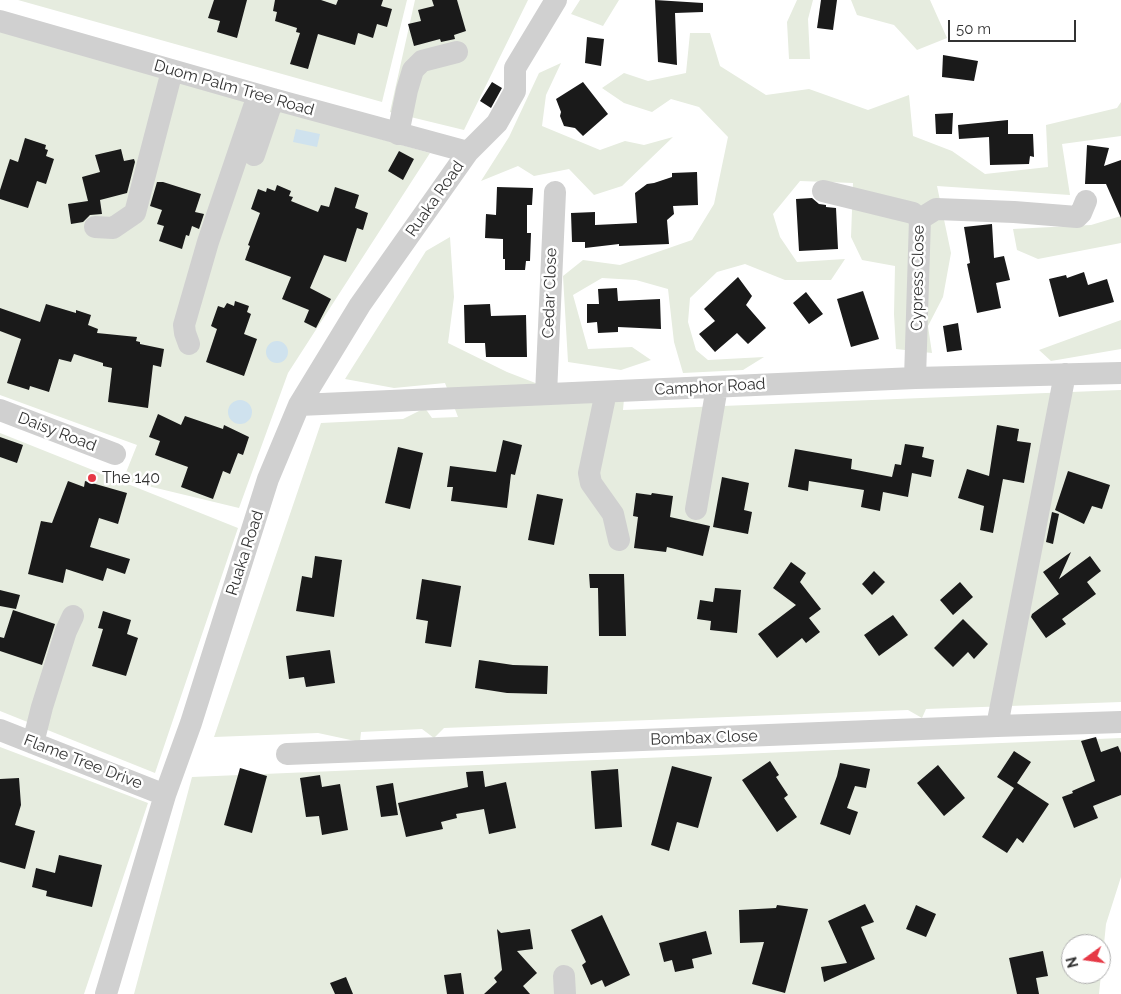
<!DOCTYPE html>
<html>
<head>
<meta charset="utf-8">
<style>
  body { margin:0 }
  #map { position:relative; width:1121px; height:994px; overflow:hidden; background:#fff; font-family:Raleway,sans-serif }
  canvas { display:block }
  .north { position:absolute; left:1061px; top:934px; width:50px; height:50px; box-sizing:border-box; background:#fff; border:1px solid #adadad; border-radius:50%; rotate:256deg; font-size:14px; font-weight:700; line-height:20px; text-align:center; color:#333 }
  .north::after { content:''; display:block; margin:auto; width:18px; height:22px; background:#e63946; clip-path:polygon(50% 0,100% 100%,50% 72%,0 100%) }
  .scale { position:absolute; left:948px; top:20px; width:128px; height:22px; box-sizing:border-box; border:2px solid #333; border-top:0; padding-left:6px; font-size:15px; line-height:18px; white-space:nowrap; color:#333; -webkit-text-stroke:4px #fff; paint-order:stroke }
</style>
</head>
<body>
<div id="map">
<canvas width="1121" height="994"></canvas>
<div class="north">N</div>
<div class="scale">50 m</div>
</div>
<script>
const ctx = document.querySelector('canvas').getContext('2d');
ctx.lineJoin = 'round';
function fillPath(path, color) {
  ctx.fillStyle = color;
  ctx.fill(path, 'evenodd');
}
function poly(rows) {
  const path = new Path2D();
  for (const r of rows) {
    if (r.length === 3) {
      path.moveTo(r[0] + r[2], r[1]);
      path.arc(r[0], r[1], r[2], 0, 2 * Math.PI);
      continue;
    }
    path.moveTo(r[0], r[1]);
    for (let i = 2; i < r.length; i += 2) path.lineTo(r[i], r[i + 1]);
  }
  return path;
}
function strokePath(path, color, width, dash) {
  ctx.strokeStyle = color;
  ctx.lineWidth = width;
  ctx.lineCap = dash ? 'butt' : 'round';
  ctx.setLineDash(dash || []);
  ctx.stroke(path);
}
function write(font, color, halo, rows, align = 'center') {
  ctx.font = font + ' Raleway,sans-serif';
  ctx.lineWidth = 5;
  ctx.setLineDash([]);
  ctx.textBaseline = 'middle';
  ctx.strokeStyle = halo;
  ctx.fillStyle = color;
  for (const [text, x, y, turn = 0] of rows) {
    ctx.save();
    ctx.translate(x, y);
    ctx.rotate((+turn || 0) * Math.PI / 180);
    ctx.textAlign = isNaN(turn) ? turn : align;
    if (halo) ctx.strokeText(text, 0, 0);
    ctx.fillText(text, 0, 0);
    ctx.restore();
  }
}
fillPath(poly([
  [18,0,407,0,382,102],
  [415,0,528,0,464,130,390,112],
  [580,0,619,0,603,26,571,14],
  [797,0,813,0,808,19,810,59,789,59,787,22],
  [851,0,930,0,947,38,917,50,894,25,857,15],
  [0,31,430,153,288,373,239,508,123,480,137,445,0,395],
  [690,33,710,33,720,66,766,95,809,89,868,110,909,95,913,136,952,151,985,174,1048,167,1046,125,1117,108,1121,102,1121,136,1062,144,1070,195,937,186,951,253,943,297,928,326,932,353,896,349,894,314,895,266,862,260,851,237,853,183,800,181,773,214,780,237,797,262,845,259,831,280,785,280,745,264,717,272,690,298,688,322,696,350,708,360,764,357,743,370,683,373,674,342,668,289,636,280,602,278,573,295,588,349,632,347,651,360,621,370,568,362,563,276,583,260,620,265,692,240,714,204,728,137,699,107,671,99,652,112,624,103,602,88,624,73,648,81,686,73],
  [561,63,546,95,542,126,600,150,625,141,644,145,673,137,622,186,594,195,569,169,534,176,518,166,481,181,509,137,539,73],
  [1121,216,1121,243,1038,259,1017,250,1013,229,1091,225],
  [450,237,454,297,448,343,507,372,582,401,624,399,623,410,1121,390,1121,702,926,709,922,718,908,710,444,728,434,738,422,729,361,732,360,742,318,733,214,737,321,423,403,419,425,408,432,418,458,417,445,383,394,388,345,379,426,251],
  [1121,320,1121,349,1051,361,1039,350],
  [0,433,238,528,155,773,0,711],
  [1121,738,1121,877,1106,924,1099,994,134,994,192,777],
  [1071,944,1101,944,1101,974,1071,974],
  [0,747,148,803,84,994,0,994]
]), '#e6ecdf');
fillPath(poly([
  [296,129,320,134,317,147,293,142],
  [277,352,11],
  [240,412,12]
]), '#cfe2ee');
fillPath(poly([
  [214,0,247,0,237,38,217,32,220,21,208,18],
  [275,0,321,0,336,5,338,0,383,0,381,6,392,9,387,27,377,24,373,38,358,33,355,45,318,34,308,69,290,64,300,33,296,32,297,28,275,21,277,12,273,11],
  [432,0,457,0,466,31,454,35,455,39,441,42,440,39,414,46,408,24,421,21,418,10,434,6],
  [655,0,703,3,703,12,675,13,677,65,658,62],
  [821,0,837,0,833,30,817,28],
  [587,37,604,39,601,66,585,63],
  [943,55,978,61,974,81,942,77],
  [492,82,502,88,491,108,480,101],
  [583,82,608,114,583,136,575,128,564,126,560,116,561,112,556,99],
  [953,113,952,134,936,134,935,114],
  [1008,120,1008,134,1033,134,1034,157,1030,156,1029,164,990,165,989,137,959,139,958,125],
  [25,138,46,145,45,149,48,150,46,156,54,159,46,184,37,181,28,208,0,199,0,190,10,159,18,162],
  [1087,145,1109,148,1104,166,1121,160,1121,218,1106,184,1085,184],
  [121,149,124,161,134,159,135,162,127,193,100,200,102,214,90,215,83,222,71,224,68,204,88,201,82,177,100,172,95,155],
  [399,151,414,159,403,180,388,171],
  [697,172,698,205,673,206,674,214,667,220,669,244,619,246,619,244,585,248,585,242,572,242,571,213,595,212,595,225,637,223,635,193,647,184,654,183,672,177,672,173],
  [157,182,163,182,201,194,195,212,204,214,199,229,192,226,189,236,186,235,182,249,159,241,164,226,157,224,162,210,150,206],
  [277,185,291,191,289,196,293,197,291,201,318,212,321,205,329,207,335,187,359,195,355,208,368,213,363,230,357,228,346,262,324,255,310,288,331,299,316,328,304,322,309,310,282,299,291,277,245,260,250,246,248,245,260,213,251,209,258,189,266,192,267,188,275,191],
  [497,187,533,188,532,205,527,205,527,233,531,233,530,261,526,261,525,270,505,270,505,259,503,259,503,239,485,238,486,214,496,215],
  [812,198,819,204,826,205,826,207,836,208,838,249,799,251,796,199],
  [992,224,994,258,1004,256,1010,280,996,283,1001,308,977,313,967,264,970,263,964,227],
  [1084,272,1088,285,1107,279,1114,302,1059,317,1049,279,1066,275,1067,278],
  [738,277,752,296,746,305,766,328,748,344,737,333,715,352,699,334,715,321,704,309],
  [617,288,618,301,660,299,661,329,618,327,618,332,598,333,597,322,587,323,587,304,599,304,598,289],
  [863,291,879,339,851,347,837,299],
  [806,292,823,314,809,324,793,303],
  [235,301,249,306,247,312,251,314,244,334,257,339,244,376,206,362,217,329,211,326,218,306,224,308,227,303,234,306],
  [46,304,76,313,76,310,91,315,88,325,98,329,97,333,137,337,136,341,140,342,140,344,164,349,161,367,153,365,148,408,108,402,112,368,103,366,103,363,74,354,71,362,59,359,49,392,30,386,29,390,7,383,21,339,0,331,0,308,40,322],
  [490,304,491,316,526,315,527,357,486,357,485,343,465,343,464,305],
  [958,323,962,350,947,352,943,326],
  [158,414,181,425,185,416,223,429,224,425,249,437,243,455,238,453,230,474,223,471,213,499,181,487,188,467,155,455,160,441,149,437],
  [997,425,1019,429,1017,441,1031,443,1024,483,1003,479,993,533,980,530,984,506,958,498,967,469,989,476],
  [0,437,23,445,17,463,0,457],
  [503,440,522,445,515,475,511,474,507,508,451,501,453,487,447,487,450,466,496,472],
  [905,444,924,447,922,457,934,460,931,477,912,473,908,497,883,492,880,511,861,507,864,490,809,481,808,491,788,487,795,449,852,459,851,469,892,477,895,464,901,465],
  [398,447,423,453,410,509,385,503],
  [1068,471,1110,485,1102,509,1092,506,1084,524,1055,510],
  [722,477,749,483,744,510,752,512,748,534,713,527],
  [68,481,84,487,85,481,127,493,118,524,99,518,90,547,130,559,125,574,107,568,103,581,66,569,63,583,28,574,41,521,52,523],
  [636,493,651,495,652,493,673,496,670,517,710,526,703,556,667,547,666,552,634,548,638,517,633,516],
  [537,494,563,499,554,545,528,540],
  [1052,512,1059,514,1053,544,1046,542],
  [1071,552,1059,579,1090,556,1101,571,1087,582,1096,594,1062,619,1066,624,1046,638,1031,617,1032,614,1059,594,1043,572],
  [315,556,342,560,334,617,296,611,302,576,312,578],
  [791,562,806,573,800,582,821,609,809,618,820,632,806,643,802,638,777,658,758,634,796,605,773,588],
  [874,571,885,582,872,595,862,584],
  [589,574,624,574,626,636,599,636,598,588,590,588],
  [422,579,461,586,451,647,425,643,428,621,416,619],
  [960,582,973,597,953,615,940,600],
  [715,588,741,590,737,633,710,630,711,621,697,619,700,600,713,602],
  [0,590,20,595,16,609,0,606],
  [13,610,55,624,42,665,0,651,0,637,4,638],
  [103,611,131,620,127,634,138,638,126,676,92,666,103,629,98,628],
  [893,615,908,635,879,656,864,635],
  [963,619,988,644,974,659,968,652,953,667,934,648],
  [330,650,335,683,306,687,304,677,289,679,286,656],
  [479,660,513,665,548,666,547,694,507,693,475,688],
  [1096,737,1101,752,1118,746,1121,753,1121,795,1093,806,1098,818,1074,828,1062,797,1073,793,1072,791,1095,781,1081,741],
  [1014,751,1031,762,1017,783,1049,804,1023,843,1017,838,1007,853,982,837,1014,788,997,777],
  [770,761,779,775,776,777,788,795,784,798,797,817,777,832,742,780],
  [840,763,870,769,866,788,855,786,847,808,858,812,850,835,820,824,837,776],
  [938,765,965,798,944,816,917,783],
  [672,766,712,777,698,828,677,822,669,851,651,845],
  [240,768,267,776,252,833,224,825],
  [618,769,622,827,595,829,591,771],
  [483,771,485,787,506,782,516,828,489,834,484,809,456,814,457,818,441,822,443,829,406,837,398,803,468,787,466,772],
  [320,775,322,787,340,784,348,830,322,835,319,816,306,817,300,778],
  [19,778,21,805,15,825,35,831,25,869,0,862,0,779],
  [393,783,398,815,381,817,376,786],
  [59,855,102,865,92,907,46,896,47,891,32,887,36,868,55,873],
  [865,904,874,922,861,927,875,959,824,982,821,967,847,963,828,921],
  [777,905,808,909,785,993,752,984,764,942,740,943,739,910,776,908],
  [916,905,936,914,926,937,906,929],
  [602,915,630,975,605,987,602,980,591,985,582,965,586,962,571,930],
  [497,929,501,933,530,929,533,949,517,951,537,973,523,986,530,994,484,994,497,982,494,978,502,970],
  [706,931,712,954,692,959,694,968,675,972,672,960,664,962,659,943],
  [1043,951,1048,976,1036,978,1039,994,1017,994,1009,958],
  [461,973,464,994,447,994,444,975],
  [346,977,353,994,335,994,330,983]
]), '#1a1a1a');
strokePath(poly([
  [0,21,273,99,468,152],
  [398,134,407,90,413,70,422,61,457,52],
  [254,155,273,99],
  [823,191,913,213,920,219,915,378],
  [920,219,936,209,1014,212,1077,217,1081,213,1086,201],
  [95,227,113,228,135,213,172,71],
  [189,344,185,333,184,325,208,242,258,95],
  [606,392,589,473,591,483,613,514,619,540],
  [546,394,555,192],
  [299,405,915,378,1121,373],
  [0,410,115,454],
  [696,509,717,387],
  [997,726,1065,374],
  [0,730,165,795],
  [33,743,42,707,66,631,73,616],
  [287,754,997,726,1121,722],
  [564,976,565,994],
  [106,994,165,795,191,723,268,479,299,405,360,305,468,152,497,123,515,91,515,68,556,0]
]), '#d0d0d0', 22);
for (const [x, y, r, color] of [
  [92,478,5,"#e63946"]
]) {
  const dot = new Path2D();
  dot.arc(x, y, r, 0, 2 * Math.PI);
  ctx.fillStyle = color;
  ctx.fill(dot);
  strokePath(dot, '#fff', 2);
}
write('16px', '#333', '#fff', [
  ["Duom Palm Tree Road",234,88,16],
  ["Ruaka Road",435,199,-55],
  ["Cypress Close",918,278,-89],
  ["Cedar Close",550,293,-88],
  ["Camphor Road",710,387,-3],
  ["Daisy Road",57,432,21],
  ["Ruaka Road",245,553,-72],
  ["Bombax Close",704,738,-2],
  ["Flame Tree Drive",83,762,21]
]);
write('16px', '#333', '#fff', [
  ["The 140",102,478]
], 'left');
</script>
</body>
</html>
